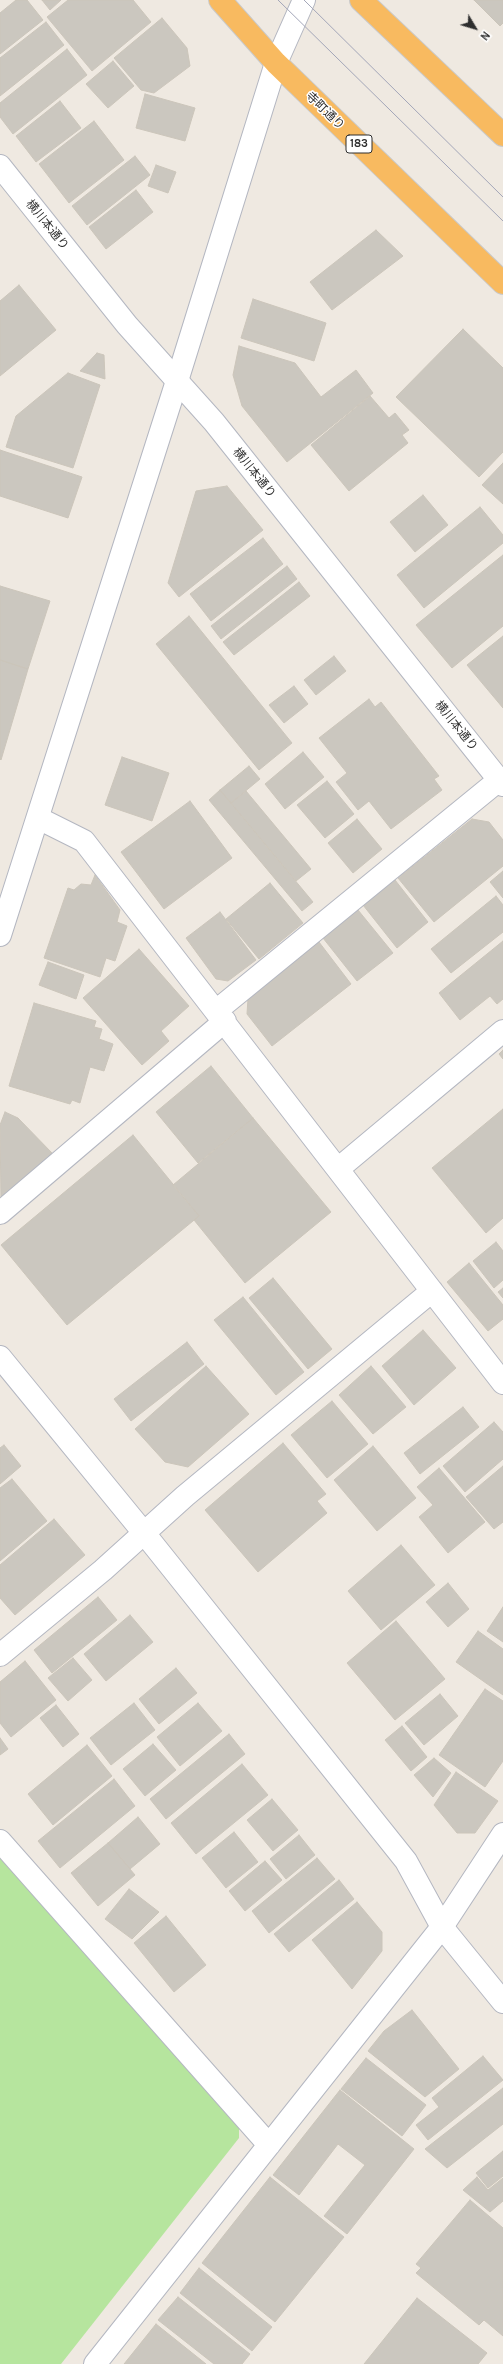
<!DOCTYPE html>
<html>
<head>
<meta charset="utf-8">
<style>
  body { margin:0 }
  #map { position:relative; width:503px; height:2364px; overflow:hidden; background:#efe9e1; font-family:Karla,sans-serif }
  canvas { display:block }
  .north { position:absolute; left:455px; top:8px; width:40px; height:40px; -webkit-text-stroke:3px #fff; paint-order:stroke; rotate:128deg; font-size:11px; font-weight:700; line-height:16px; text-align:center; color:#2e2e2e }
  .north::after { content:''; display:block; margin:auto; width:14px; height:18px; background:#2e2e2e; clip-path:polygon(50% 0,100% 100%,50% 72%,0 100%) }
</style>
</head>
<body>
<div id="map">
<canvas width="503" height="2364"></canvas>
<div class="north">N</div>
</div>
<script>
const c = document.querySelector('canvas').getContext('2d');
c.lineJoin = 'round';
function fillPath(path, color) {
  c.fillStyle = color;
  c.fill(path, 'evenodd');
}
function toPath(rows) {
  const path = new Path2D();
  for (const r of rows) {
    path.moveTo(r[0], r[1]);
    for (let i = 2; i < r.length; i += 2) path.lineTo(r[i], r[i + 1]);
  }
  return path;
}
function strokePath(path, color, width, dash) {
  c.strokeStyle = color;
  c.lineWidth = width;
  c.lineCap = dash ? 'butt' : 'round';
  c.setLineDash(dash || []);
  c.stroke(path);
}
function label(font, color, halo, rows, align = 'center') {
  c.font = font + ' Karla,"Noto Sans JP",sans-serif';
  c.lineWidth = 3;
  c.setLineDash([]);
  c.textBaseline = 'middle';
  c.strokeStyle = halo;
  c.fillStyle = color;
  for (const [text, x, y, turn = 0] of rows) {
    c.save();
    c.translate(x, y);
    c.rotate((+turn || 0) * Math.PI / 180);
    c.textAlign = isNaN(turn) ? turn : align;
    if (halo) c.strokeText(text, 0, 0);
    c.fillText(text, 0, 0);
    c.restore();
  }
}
const green = toPath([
  [0,1856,239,2114,239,2138,61,2364,0,2364]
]);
const building = toPath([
  [16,0,27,0,43,20,0,54,0,13,16,0],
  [42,0,61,0,50,10,42,0],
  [68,0,133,0,151,22,92,71,47,17,68,0],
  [474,0,503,0,503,23,500,26,474,0],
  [162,18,187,48,190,66,154,93,141,90,114,58,162,18],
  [46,22,64,45,0,96,0,58,46,22],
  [67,49,87,75,13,134,0,117,0,103,67,49],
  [113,61,134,86,108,108,86,84,113,61],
  [145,94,195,108,185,141,136,128,145,94],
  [60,101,81,128,36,162,16,136,60,101],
  [94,121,124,160,69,203,39,164,94,121],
  [135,156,150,175,87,225,72,206,135,156],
  [156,165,176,172,168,193,148,186,156,165],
  [136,190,153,212,106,249,89,227,136,190],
  [376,230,403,256,332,310,310,282,376,230],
  [19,285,56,330,0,376,0,301,19,285],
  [253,299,326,323,314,361,241,338,253,299],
  [463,329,503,368,503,452,479,477,396,397,463,329],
  [239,346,295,363,321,397,356,370,373,393,287,462,242,406,233,375,239,346],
  [97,353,104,355,105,379,80,371,97,353],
  [68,373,100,385,73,468,6,447,16,416,68,373],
  [370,396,389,418,395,413,409,430,402,435,408,443,349,491,311,445,370,396],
  [0,450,82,477,68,518,0,496,0,450],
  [503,463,503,504,482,485,503,463],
  [227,486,263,530,179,597,168,583,196,491,227,486],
  [423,495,448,525,415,552,390,522,423,495],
  [480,507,503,535,503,543,424,608,397,575,480,507],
  [263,538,283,564,211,621,190,594,263,538],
  [503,555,503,626,452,668,416,625,503,555],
  [287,566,297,579,221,639,211,626,287,566],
  [299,582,310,596,234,655,223,642,299,582],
  [0,586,50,601,28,669,0,660,0,586],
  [189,616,292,743,259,770,156,644,189,616],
  [503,636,503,708,467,665,503,636],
  [334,656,346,671,316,695,304,680,334,656],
  [0,660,28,669,1,760,0,759,0,660],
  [294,686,308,704,284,723,269,705,294,686],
  [369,699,375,707,381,702,439,776,434,779,442,790,391,829,369,801,358,810,336,782,347,773,319,738,369,699],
  [303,752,324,777,285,809,265,784,303,752],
  [122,757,169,773,152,821,105,805,122,757],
  [249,766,260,779,231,803,220,790,249,766],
  [327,781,354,814,325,838,297,805,327,781],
  [220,790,313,902,302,911,209,800,220,790],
  [246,791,311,869,296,881,231,803,246,791],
  [190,801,232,858,164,909,121,852,190,801],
  [357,819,382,849,353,873,328,843,357,819],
  [472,819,489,822,503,840,503,866,434,922,398,878,472,819],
  [503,871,503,898,490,882,503,871],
  [95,875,120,910,117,922,127,926,115,961,106,958,100,977,44,958,68,888,74,890,81,884,91,885,95,875],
  [395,880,428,922,397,948,363,905,395,880],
  [270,883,303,923,259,959,226,919,270,883],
  [496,896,503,905,503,932,451,973,431,949,496,896],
  [358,910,393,953,357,981,323,938,358,910],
  [220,912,256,960,228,981,216,979,186,938,220,912],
  [503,941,503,999,497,1004,490,996,460,1020,439,993,503,941],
  [319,942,351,984,272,1046,247,1014,248,998,319,942],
  [139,949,189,1006,161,1031,169,1041,142,1065,83,998,139,949],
  [48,962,84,975,76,999,39,985,48,962],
  [34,1003,96,1021,94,1027,102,1029,99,1039,113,1044,104,1071,90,1067,80,1103,72,1100,70,1104,9,1086,34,1003],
  [503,1050,503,1059,499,1054,503,1050],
  [211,1066,253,1118,198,1163,156,1112,211,1066],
  [503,1109,503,1218,486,1233,432,1168,503,1109],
  [5,1112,18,1118,52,1153,1,1202,0,1125,5,1112],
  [253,1118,331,1212,245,1283,194,1220,199,1216,173,1185,253,1118],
  [133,1135,199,1216,67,1325,1,1245,133,1135],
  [496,1242,503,1251,503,1280,494,1288,473,1261,496,1242],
  [469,1263,503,1305,503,1319,488,1331,447,1282,469,1263],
  [273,1278,332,1349,308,1369,249,1298,273,1278],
  [503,1288,503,1298,498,1292,503,1288],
  [243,1297,304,1372,276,1395,214,1320,243,1297],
  [423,1330,456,1368,414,1405,382,1366,423,1330],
  [187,1342,204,1364,131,1421,114,1399,187,1342],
  [206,1366,249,1414,188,1467,165,1462,135,1429,206,1366],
  [371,1366,406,1407,373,1434,339,1395,371,1366],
  [332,1401,368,1444,327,1478,291,1435,332,1401],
  [463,1407,479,1427,420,1474,404,1453,463,1407],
  [494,1422,503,1432,503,1459,465,1492,443,1466,494,1422],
  [283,1443,326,1494,317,1501,327,1513,258,1572,205,1510,283,1443],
  [4,1445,21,1466,0,1484,0,1448,4,1445],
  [373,1446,416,1498,377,1531,334,1480,373,1446],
  [503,1466,503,1522,494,1529,466,1497,503,1466],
  [439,1468,485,1522,448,1553,419,1517,433,1505,417,1487,439,1468],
  [12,1479,47,1521,0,1561,0,1488,12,1479],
  [54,1519,85,1555,15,1615,0,1598,0,1565,54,1519],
  [401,1545,435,1585,381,1630,348,1591,401,1545],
  [448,1583,469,1609,448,1627,426,1602,448,1583],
  [98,1597,117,1620,52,1673,34,1650,98,1597],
  [503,1607,503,1642,487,1631,503,1607],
  [130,1615,153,1642,106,1681,84,1654,130,1615],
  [396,1621,445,1679,395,1720,347,1663,396,1621],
  [478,1631,503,1649,503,1695,456,1662,478,1631],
  [73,1658,92,1680,68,1701,48,1678,73,1658],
  [25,1661,56,1700,11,1737,0,1723,0,1682,25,1661],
  [176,1668,197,1693,159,1724,139,1699,176,1668],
  [485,1689,503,1701,503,1761,485,1787,439,1755,485,1689],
  [440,1694,458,1716,424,1745,405,1723,440,1694],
  [134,1703,155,1730,111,1765,90,1738,134,1703],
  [198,1703,222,1731,180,1766,157,1737,198,1703],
  [56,1705,79,1734,63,1747,40,1718,56,1705],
  [402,1726,427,1757,411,1771,385,1740,402,1726],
  [229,1734,245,1754,166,1819,150,1799,229,1734],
  [0,1738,8,1749,0,1755,0,1738],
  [153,1744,176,1770,145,1796,123,1769,153,1744],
  [87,1745,112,1776,53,1825,28,1794,87,1745],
  [434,1758,451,1773,433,1797,414,1775,434,1758],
  [242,1764,268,1795,196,1854,171,1823,242,1764],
  [456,1772,498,1801,475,1833,457,1833,434,1805,456,1772],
  [114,1779,135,1806,60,1868,38,1841,114,1779],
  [272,1799,298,1830,273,1851,247,1820,272,1799],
  [138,1817,160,1844,130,1869,108,1843,138,1817],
  [234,1832,258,1862,226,1888,202,1858,234,1832],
  [299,1835,315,1855,286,1879,270,1859,299,1835],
  [108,1843,135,1875,98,1906,71,1873,108,1843],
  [317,1858,335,1879,269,1933,252,1911,317,1858],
  [265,1861,282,1880,245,1911,229,1891,265,1861],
  [339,1880,354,1899,289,1952,274,1934,339,1880],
  [129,1889,159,1912,132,1939,105,1919,129,1889],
  [357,1902,382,1932,382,1951,352,1989,312,1940,357,1902],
  [166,1916,206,1965,174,1992,134,1943,166,1916],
  [412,2010,459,2069,425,2097,368,2051,384,2031,412,2010],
  [483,2056,503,2080,428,2140,416,2125,439,2107,432,2098,483,2056],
  [366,2058,426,2105,402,2136,341,2089,366,2058],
  [503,2088,503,2124,447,2168,425,2149,503,2088],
  [340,2090,414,2149,347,2234,324,2216,365,2165,338,2144,299,2195,273,2175,340,2090],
  [503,2151,503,2176,488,2188,476,2173,503,2151],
  [270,2177,344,2237,275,2322,202,2263,270,2177],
  [477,2177,488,2190,503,2178,503,2201,490,2212,463,2190,477,2177],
  [470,2200,503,2228,503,2336,484,2320,479,2325,416,2273,421,2268,416,2264,470,2200],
  [199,2268,272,2327,252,2351,180,2293,199,2268],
  [178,2297,250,2354,242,2364,214,2364,158,2320,178,2297],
  [417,2298,487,2353,478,2364,364,2364,417,2298],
  [156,2324,206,2364,124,2364,156,2324]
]);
const minor = toPath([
  [0,166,127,325,214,422,503,785],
  [38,818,84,841,503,1383],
  [216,1011,499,780],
  [338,1169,503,1031],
  [0,1213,225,1021],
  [0,1655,103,1570,185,1496,432,1291],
  [0,1841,269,2145],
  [95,2364,442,1927,503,1834]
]);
const tertiary = toPath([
  [0,935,177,381,276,63,304,0],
  [0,1357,144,1533,406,1861,442,1927,503,2002]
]);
const trunk = toPath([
  [220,0,276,63,503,283],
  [361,0,503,135]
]);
const tram = toPath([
  [278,0,503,221],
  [304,0,503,197]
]);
const shields = [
  [359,144,26]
];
const shieldNames = [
  ["183",359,144]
];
const streetNames = [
  ["寺町通り",325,111,44],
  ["横川本通り",47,225,51],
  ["横川本通り",254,473,51],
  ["横川本通り",456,726,51]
];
fillPath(green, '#b6e59e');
fillPath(building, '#cbc7bf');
strokePath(building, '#cbc5ba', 1);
strokePath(minor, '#b4b7c1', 24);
strokePath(tertiary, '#b4b7c1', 24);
strokePath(trunk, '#c9c9c9', 24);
strokePath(minor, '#fff', 22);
strokePath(tertiary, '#fff', 22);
strokePath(trunk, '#f8ba60', 22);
strokePath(tram, '#a3a6b8', 1);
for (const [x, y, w] of shields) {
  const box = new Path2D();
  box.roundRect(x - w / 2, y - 9, w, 18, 3);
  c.fillStyle = '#fff';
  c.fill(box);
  strokePath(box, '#2e2e2e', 1);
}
label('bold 11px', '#2e2e2e', null, shieldNames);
label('12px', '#2e2e2e', '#fff', streetNames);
</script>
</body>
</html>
